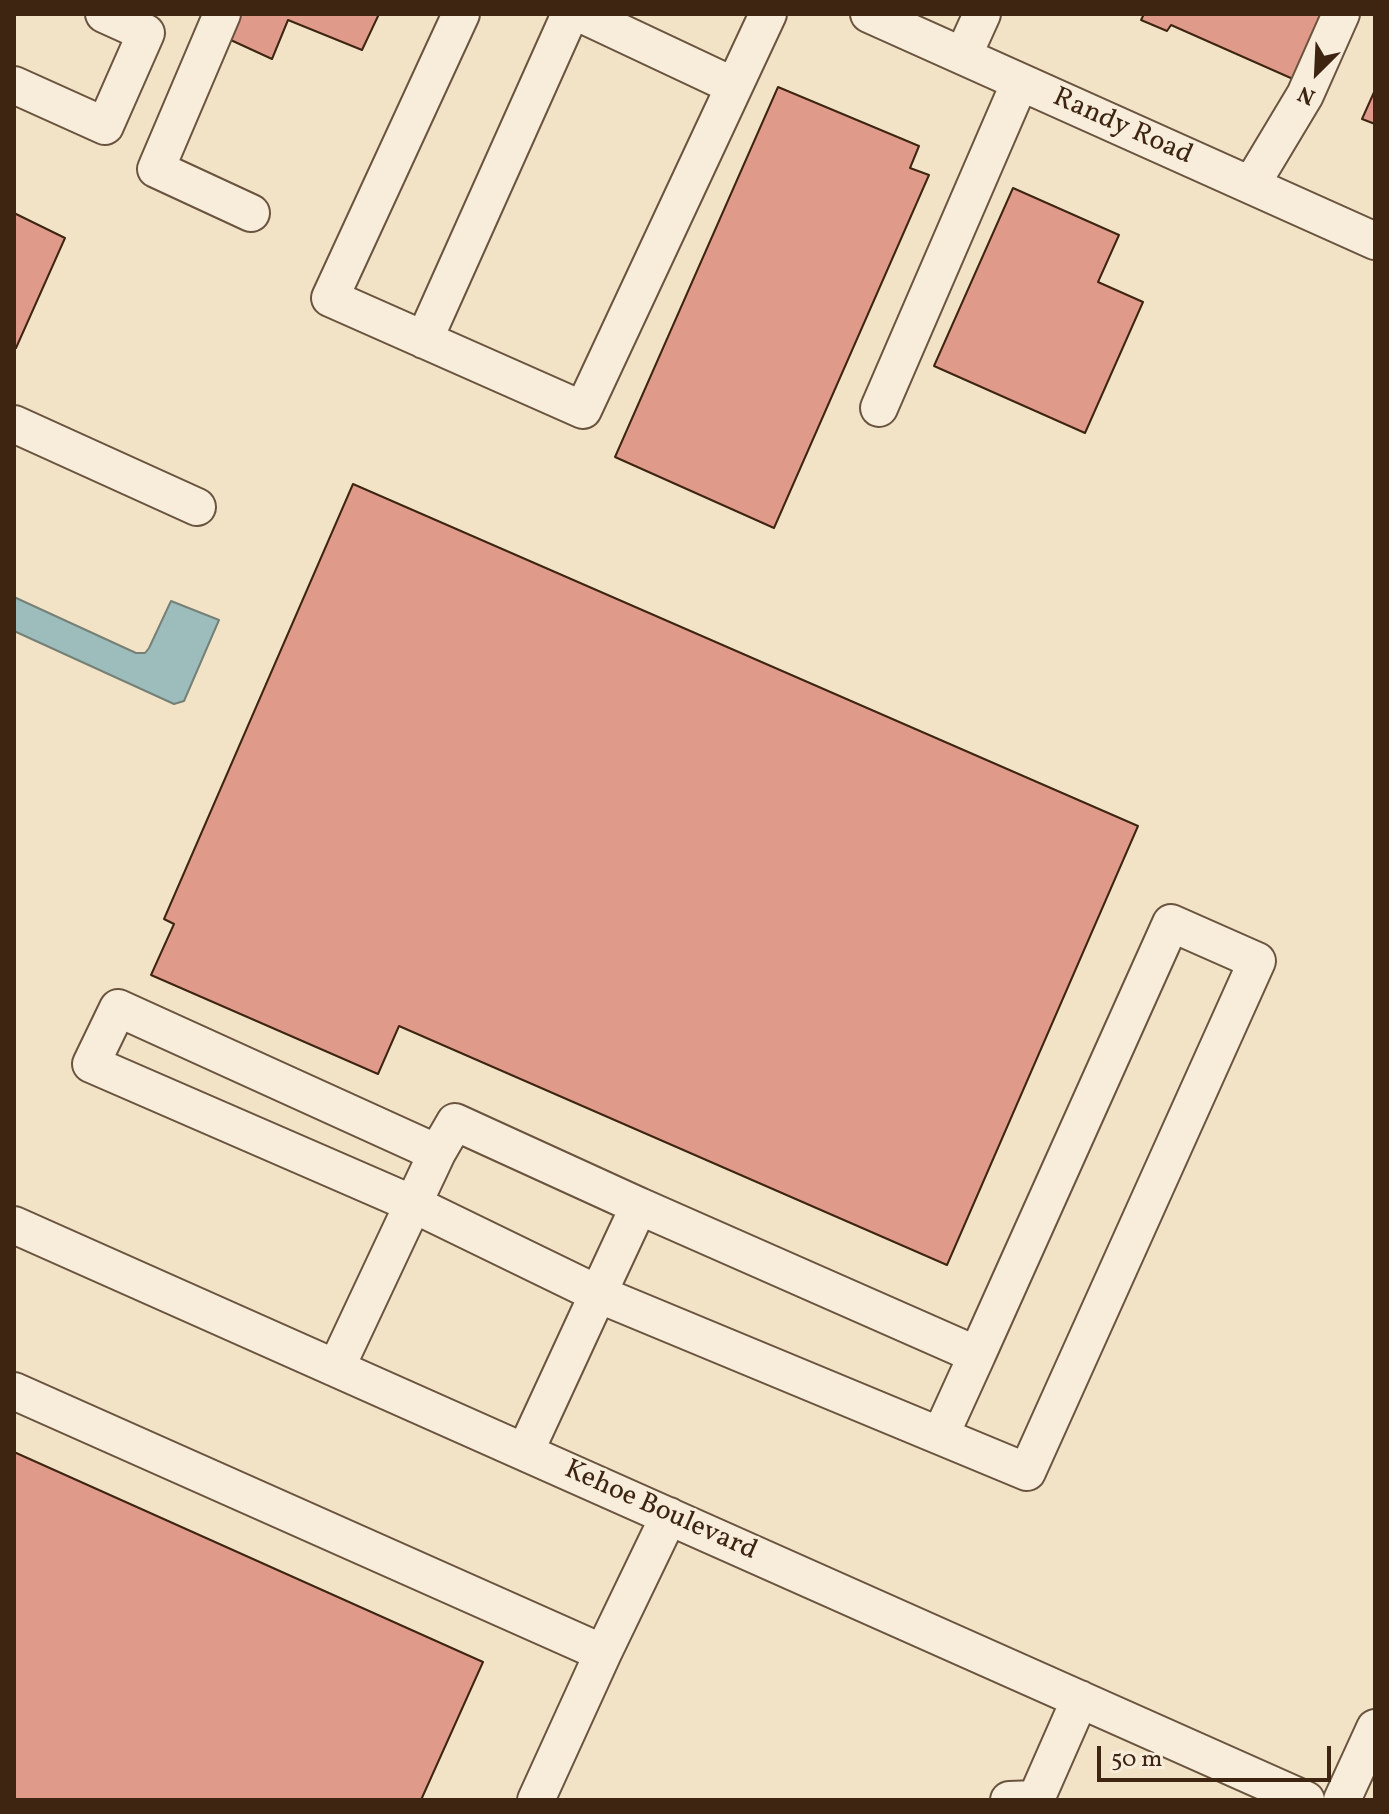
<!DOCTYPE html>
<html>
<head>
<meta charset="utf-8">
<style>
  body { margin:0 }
  #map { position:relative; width:1389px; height:1814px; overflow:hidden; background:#f2e3c6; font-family:Vollkorn,serif }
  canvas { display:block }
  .frame { position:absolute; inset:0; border:16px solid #3d2512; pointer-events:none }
  .north { position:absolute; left:1277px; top:32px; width:80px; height:80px; -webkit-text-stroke:6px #f7edda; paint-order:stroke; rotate:204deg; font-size:22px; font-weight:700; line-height:32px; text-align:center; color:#3d2512 }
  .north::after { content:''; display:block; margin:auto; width:28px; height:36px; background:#3d2512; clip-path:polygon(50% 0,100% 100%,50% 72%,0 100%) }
  .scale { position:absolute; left:1097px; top:1746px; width:234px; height:36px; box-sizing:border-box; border:4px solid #3d2512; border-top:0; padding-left:10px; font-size:24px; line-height:28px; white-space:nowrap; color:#3d2512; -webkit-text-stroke:6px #f7edda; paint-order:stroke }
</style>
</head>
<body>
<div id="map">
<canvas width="1389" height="1814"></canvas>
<div class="frame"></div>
<div class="north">N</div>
<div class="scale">50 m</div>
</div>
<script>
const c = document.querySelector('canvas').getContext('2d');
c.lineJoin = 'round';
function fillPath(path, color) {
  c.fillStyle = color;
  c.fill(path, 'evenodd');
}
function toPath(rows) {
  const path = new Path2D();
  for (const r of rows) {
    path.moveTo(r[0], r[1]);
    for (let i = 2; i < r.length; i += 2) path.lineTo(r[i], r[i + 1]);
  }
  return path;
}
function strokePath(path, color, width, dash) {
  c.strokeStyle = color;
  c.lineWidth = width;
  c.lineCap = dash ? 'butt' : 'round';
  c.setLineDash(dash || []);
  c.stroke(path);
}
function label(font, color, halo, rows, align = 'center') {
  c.font = font + ' Vollkorn,serif';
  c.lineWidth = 6;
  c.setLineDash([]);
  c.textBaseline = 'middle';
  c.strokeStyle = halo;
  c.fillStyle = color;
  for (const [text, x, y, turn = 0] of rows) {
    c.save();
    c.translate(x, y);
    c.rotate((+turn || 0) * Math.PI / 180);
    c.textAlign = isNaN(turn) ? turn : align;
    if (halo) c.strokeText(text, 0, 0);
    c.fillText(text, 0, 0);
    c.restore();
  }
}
const water = toPath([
  [14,597,136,653,145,653,149,648,171,601,219,620,184,701,174,704,14,631,14,597]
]);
const building = toPath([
  [232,14,379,14,362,50,288,20,272,59,222,36,232,14],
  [1144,14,1323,14,1293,79,1171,25,1167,31,1141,20,1144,14],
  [778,87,919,146,910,168,929,175,774,528,615,457,778,87],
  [1375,90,1375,124,1362,119,1375,90],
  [1013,188,1119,235,1098,282,1143,302,1085,433,934,366,1013,188],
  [14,213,65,238,16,348,14,347,14,213],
  [353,484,1138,826,947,1265,399,1026,378,1074,151,975,174,924,164,919,353,484],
  [14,1452,483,1662,421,1800,14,1800,14,1452]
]);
const minor = toPath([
  [222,14,156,169,251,213],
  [461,14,330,298,583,410,768,14],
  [581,14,734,86],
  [869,14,1375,241],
  [963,56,982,14],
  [14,85,105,126,146,33,104,14],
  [1251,185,1305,95,1341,14],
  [424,340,570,14],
  [879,408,1020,82],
  [14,424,197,507],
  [437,1153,118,1008,91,1064,413,1204,598,1294,1027,1472,1257,961,1171,923,977,1355,639,1206,598,1294,525,1452],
  [14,1225,1306,1800],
  [336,1368,437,1153,455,1122,639,1206],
  [14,1391,603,1653],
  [941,1434,977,1355],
  [536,1800,603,1653,669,1516],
  [1009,1800,1036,1799,1080,1699],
  [1342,1800,1375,1728]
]);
const streetNames = [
  ["Randy Road",1122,128,24],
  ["Kehoe Boulevard",660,1512,24]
];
fillPath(water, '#9cbdbb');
strokePath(water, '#768077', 2);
fillPath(building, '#e09a8a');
strokePath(building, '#3d2512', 2);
strokePath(minor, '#6a543f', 40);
strokePath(minor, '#f7edda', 36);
label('28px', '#3d2512', '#f7edda', streetNames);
</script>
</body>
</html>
